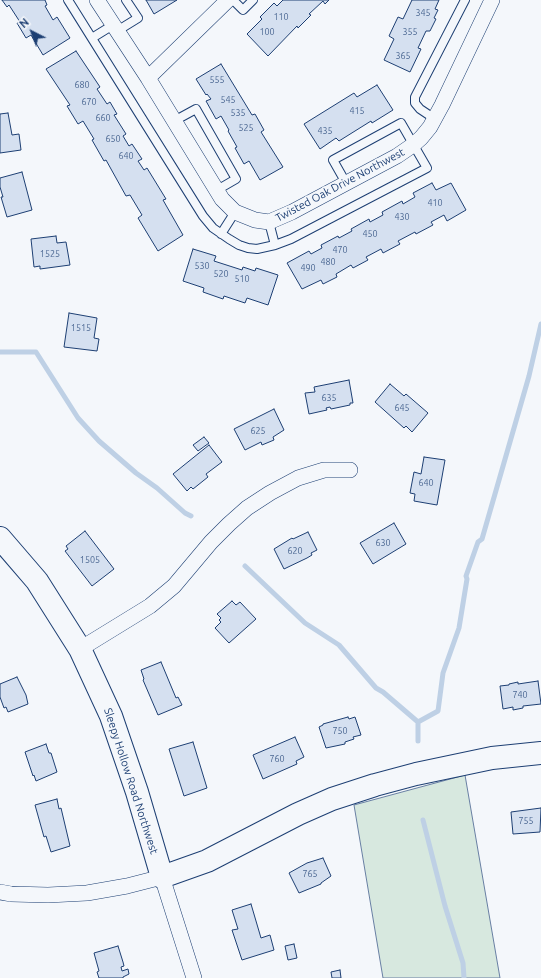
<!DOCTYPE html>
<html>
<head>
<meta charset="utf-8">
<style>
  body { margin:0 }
  #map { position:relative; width:541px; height:978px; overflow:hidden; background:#f4f7fb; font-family:Ubuntu,sans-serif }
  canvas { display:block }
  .north { position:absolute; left:12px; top:12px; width:40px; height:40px; -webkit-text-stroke:3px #f4f7fb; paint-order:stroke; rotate:318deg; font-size:11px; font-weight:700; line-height:16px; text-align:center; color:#1d3f73 }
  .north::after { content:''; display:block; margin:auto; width:14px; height:18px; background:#1d3f73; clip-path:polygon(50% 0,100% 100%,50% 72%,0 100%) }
</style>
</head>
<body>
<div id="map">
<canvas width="541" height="978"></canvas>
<div class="north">N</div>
</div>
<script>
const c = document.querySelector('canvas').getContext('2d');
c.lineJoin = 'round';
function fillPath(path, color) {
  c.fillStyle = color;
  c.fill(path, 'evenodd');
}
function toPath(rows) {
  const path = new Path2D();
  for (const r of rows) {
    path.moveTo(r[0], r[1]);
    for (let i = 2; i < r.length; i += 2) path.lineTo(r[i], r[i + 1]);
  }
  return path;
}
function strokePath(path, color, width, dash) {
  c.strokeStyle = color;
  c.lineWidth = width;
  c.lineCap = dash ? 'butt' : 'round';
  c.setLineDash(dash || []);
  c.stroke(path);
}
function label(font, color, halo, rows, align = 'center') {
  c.font = font + ' Ubuntu,sans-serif';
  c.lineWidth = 3;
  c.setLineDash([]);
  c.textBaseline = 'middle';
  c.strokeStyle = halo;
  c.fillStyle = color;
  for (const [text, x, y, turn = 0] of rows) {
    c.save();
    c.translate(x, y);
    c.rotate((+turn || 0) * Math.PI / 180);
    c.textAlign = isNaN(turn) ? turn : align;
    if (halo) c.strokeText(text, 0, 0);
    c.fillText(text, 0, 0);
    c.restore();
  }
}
const green = toPath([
  [465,775,500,978,383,978,354,805,465,775]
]);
const stream = toPath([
  [0,352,36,352,78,418,99,441,136,473,157,488,185,513,191,516],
  [245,566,305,623,339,645,376,688,383,692,418,722],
  [418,722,438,711,443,673,459,628,467,579,466,576,478,542,482,539,529,376,541,324],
  [418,741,418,722],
  [423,820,445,906,463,963,464,978]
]);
const building = toPath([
  [2,0,45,0,47,5,45,6,53,20,57,17,70,38,43,55,31,35,26,38,17,23,20,22,9,5,7,7,2,0],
  [146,0,177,0,154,14,146,0],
  [283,0,329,0,325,4,323,1,309,14,311,15,298,28,297,26,268,56,247,34,262,19,260,17,274,3,277,6,283,0],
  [412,0,439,0,435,9,438,10,434,18,436,19,430,31,426,31,418,48,421,49,410,72,384,60,394,39,389,36,398,17,403,19,412,0],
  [76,51,100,87,97,89,107,104,110,102,117,114,114,115,126,134,123,136,129,146,132,144,142,159,138,161,144,170,147,168,166,199,163,200,183,235,158,251,138,218,142,215,130,195,126,196,106,160,104,161,92,140,94,139,83,121,78,124,67,106,70,105,46,69,76,51],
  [221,64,252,115,255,114,264,130,261,132,283,167,260,180,249,161,244,164,235,148,237,147,228,131,229,130,221,116,216,119,206,101,211,99,207,94,206,95,196,79,221,64],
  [377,85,393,110,372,123,371,121,339,141,336,138,320,149,304,124,354,93,357,97,377,85],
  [8,113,12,135,19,134,21,150,0,153,0,114,8,113],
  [22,172,32,210,7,217,1,197,3,197,0,187,0,178,22,172],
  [432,183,436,190,451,183,466,210,447,221,444,215,431,222,433,225,416,234,415,232,398,241,400,244,383,253,381,249,366,257,368,260,353,268,351,265,336,274,337,277,323,284,321,280,302,289,287,263,309,251,311,254,322,248,321,245,338,236,339,238,352,231,351,229,369,219,370,222,383,215,382,212,402,201,403,204,415,197,413,193,432,183],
  [56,236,57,243,66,242,70,265,40,269,40,266,34,267,31,239,56,236],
  [193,249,216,256,214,261,242,270,243,267,255,271,256,268,278,275,268,305,247,298,245,303,224,296,223,299,203,292,204,288,183,281,193,249],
  [69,313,97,318,94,338,99,339,97,351,64,347,69,313],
  [349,380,353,403,350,403,350,405,331,409,330,407,326,408,327,410,309,414,305,393,315,392,314,387,349,380],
  [390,384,404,396,406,394,428,413,412,432,406,426,404,428,375,402,390,384],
  [274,409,284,430,273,437,274,440,262,445,261,442,245,450,234,429,274,409],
  [204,437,209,443,198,451,193,445,204,437],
  [209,445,222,462,206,474,208,477,193,489,191,487,187,491,173,474,209,445],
  [424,457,445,460,437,505,414,501,415,494,410,493,414,472,421,474,424,457],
  [394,523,406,544,373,564,360,543,394,523],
  [85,531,114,569,92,586,65,551,68,549,66,546,85,531],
  [308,532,317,550,311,553,312,555,307,558,284,569,274,549,292,538,293,539,308,532],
  [232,601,236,605,240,602,256,619,229,643,215,628,221,622,219,620,221,618,217,614,232,601],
  [161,662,176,698,178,697,182,705,158,715,143,680,144,679,141,670,161,662],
  [17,677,26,695,28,704,8,712,6,707,4,708,0,697,0,684,17,677],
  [538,681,541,704,523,706,523,708,513,710,513,707,503,709,500,686,509,685,509,684,518,682,518,684,538,681],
  [348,717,349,719,355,717,361,735,353,737,354,739,345,742,345,744,326,748,319,727,323,725,323,724,348,717],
  [295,737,304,757,296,761,297,764,263,779,253,755,295,737],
  [193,742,207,788,184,796,169,749,193,742],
  [46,744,49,753,51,753,57,772,36,781,34,775,33,776,25,752,46,744],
  [57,799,59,809,61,808,70,846,51,852,46,836,44,837,35,805,57,799],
  [541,808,540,832,513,834,511,812,541,808],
  [323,858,331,876,321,883,321,884,299,893,289,873,307,863,323,858],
  [251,904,261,938,270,935,274,950,242,960,232,930,238,929,232,910,251,904],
  [294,944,297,958,288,960,285,946,294,944],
  [118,946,123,962,124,966,121,967,122,971,128,969,129,974,123,977,123,978,99,978,97,972,99,971,94,953,118,946],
  [340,970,341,978,332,978,331,972,340,970]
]);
const lane = toPath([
  [68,0,203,216,213,228,229,239,239,245,248,248,257,249,275,245,291,239,427,168,401,123,333,160,346,183],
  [233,0,243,10,253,0],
  [117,31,138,18,126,0],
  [92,38,113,25],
  [435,119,420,109,415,103,415,97,465,0],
  [174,121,196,109,236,179,217,190],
  [269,222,275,245],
  [221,234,235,212]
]);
const street = toPath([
  [97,0,148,78,222,199,235,212,255,220,269,222,292,212,397,156,413,145,421,138,430,127,442,105,492,0],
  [148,78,228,0],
  [80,649,150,606,174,586,211,542,229,524,247,508,270,493,298,478,324,470,350,470],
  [0,892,11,894,48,895,87,893,127,886,162,877,194,978]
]);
const secondary = toPath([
  [0,538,37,581,80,649,111,716,137,792,162,877,207,861,298,814,332,799,375,785,416,774,492,758,541,753]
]);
const numberNames = [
  ["345",423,13],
  ["110",281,17],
  ["100",267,32],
  ["355",410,32],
  ["365",403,56],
  ["555",217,80],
  ["680",82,85],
  ["545",228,100],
  ["670",89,102],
  ["415",357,111],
  ["535",238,113],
  ["660",103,118],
  ["525",246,128],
  ["435",325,131],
  ["650",113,139],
  ["640",126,156],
  ["410",435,203],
  ["430",402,217],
  ["450",370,234],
  ["470",340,250],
  ["1525",50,254],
  ["480",328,262],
  ["530",202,266],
  ["490",308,268],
  ["520",221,274],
  ["510",242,279],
  ["1515",81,328],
  ["635",329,398],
  ["645",402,408],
  ["625",258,431],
  ["640",426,483],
  ["630",383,543],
  ["620",295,551],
  ["1505",90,560],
  ["740",520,695],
  ["750",340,731],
  ["760",277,759],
  ["755",526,821],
  ["765",310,874]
];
const streetNames = [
  ["Twisted Oak Drive Northwest",340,185,-28],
  ["Sleepy Hollow Road Northwest",131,781,72]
];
fillPath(green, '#d7e8df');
strokePath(green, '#687fa3', 1);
strokePath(stream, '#bed0e5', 5);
fillPath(building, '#d5e0f0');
strokePath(building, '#1d3f73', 1);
strokePath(lane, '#1d3f73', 10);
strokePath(street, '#1d3f73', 16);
strokePath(secondary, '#1d3f73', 24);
strokePath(lane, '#f4f7fb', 8);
strokePath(street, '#f4f7fb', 15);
strokePath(secondary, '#f4f7fb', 22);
label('9px', '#4b6792', null, numberNames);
label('11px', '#1d3f73', '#f4f7fb', streetNames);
</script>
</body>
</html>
